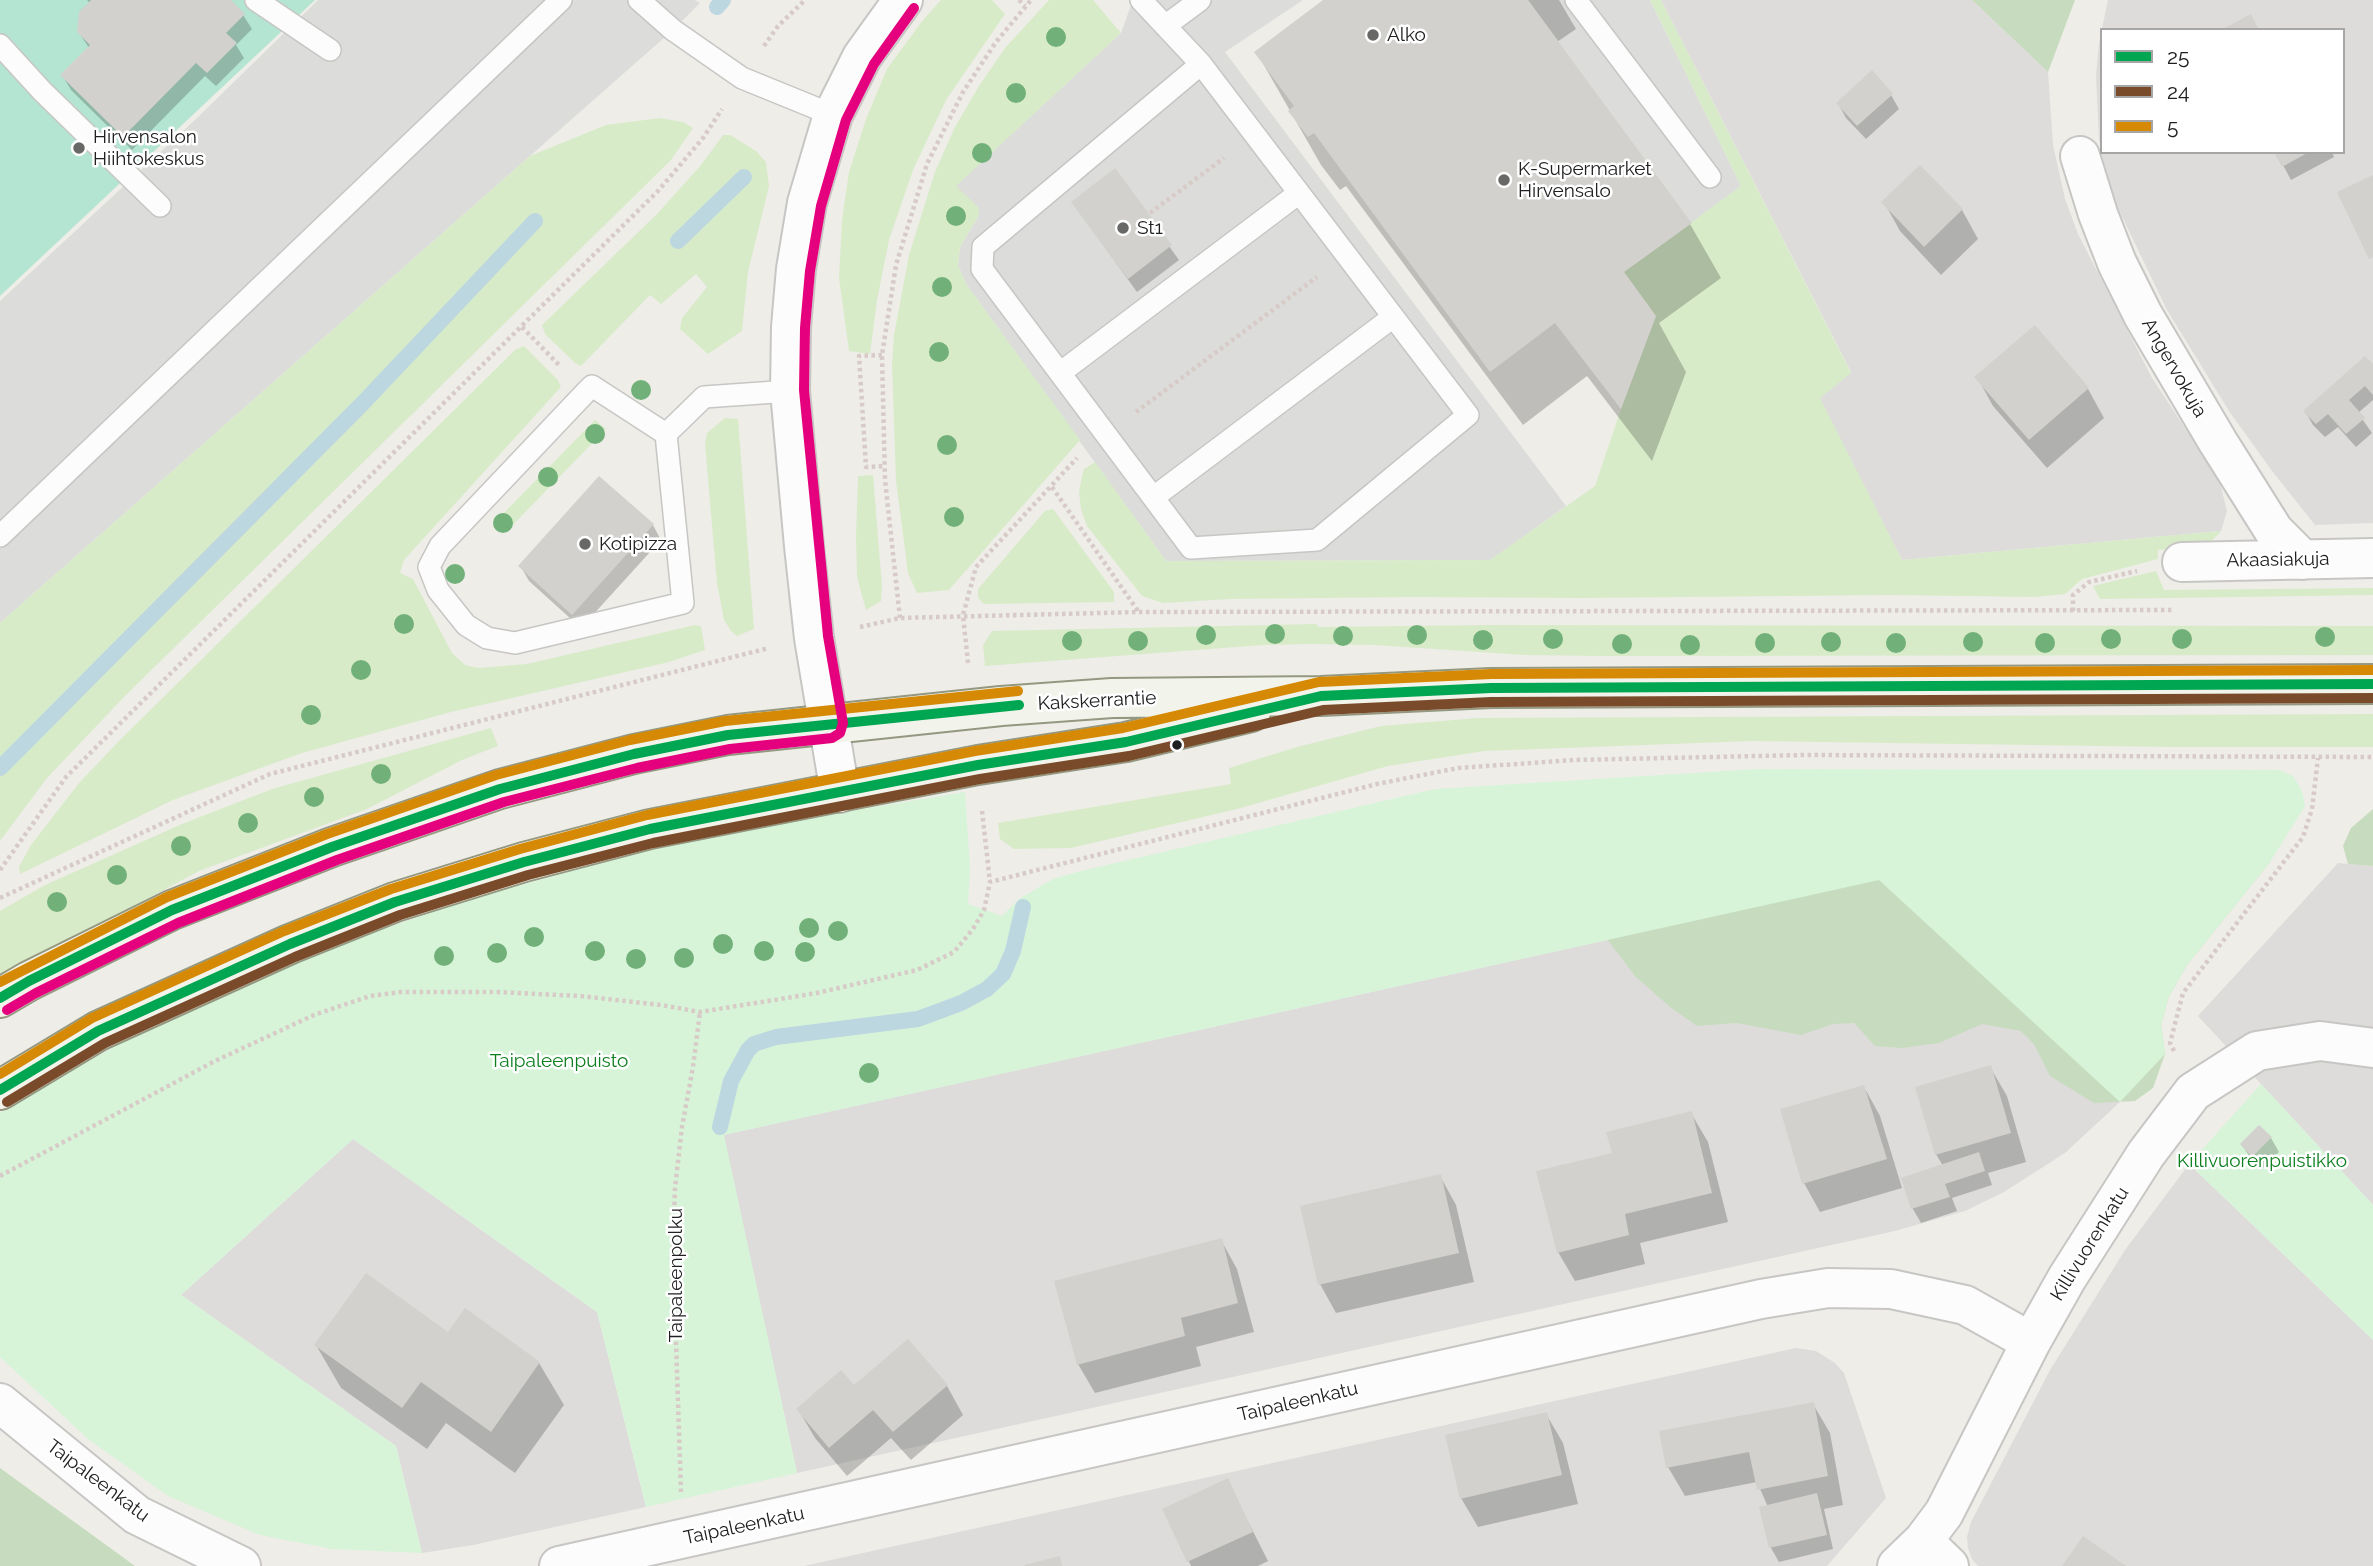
<!DOCTYPE html>
<html>
<head>
<meta charset="utf-8">
<style>
  body { margin:0 }
  #map { position:relative; width:2373px; height:1566px; overflow:hidden; background:#eeede8; font-family:Raleway,sans-serif }
  canvas { display:block }
  .legend { position:absolute; left:2100px; top:28px; width:245px; height:126px; box-sizing:border-box; background:#fff; border:2px solid #a6a6a6; margin:0; padding:9px 12px; list-style:none; font-size:21px; color:#202020 }
  .legend li { display:flex; align-items:center; gap:14px; height:35px }
  .legend b { width:35px; border:2px solid #a6a6a6 }
</style>
</head>
<body>
<div id="map">
<canvas width="2373" height="1566"></canvas>
<ul class="legend">
<li><b style="height:9px;background:#00a651"></b>25</li>
<li><b style="height:9px;background:#7a4b2a"></b>24</li>
<li><b style="height:9px;background:#d58905"></b>5</li>
</ul>
</div>
<script>
const c = document.querySelector('canvas').getContext('2d');
c.lineJoin = 'round';
function fillPath(path, color) {
  c.fillStyle = color;
  c.fill(path, 'evenodd');
}
function toPath(rows) {
  const path = new Path2D();
  for (const r of rows) {
    path.moveTo(r[0], r[1]);
    for (let i = 2; i < r.length; i += 2) path.lineTo(r[i], r[i + 1]);
  }
  return path;
}
function strokePath(path, color, width, dash) {
  c.strokeStyle = color;
  c.lineWidth = width;
  c.lineCap = dash ? 'butt' : 'round';
  c.setLineDash(dash || []);
  c.stroke(path);
}
function label(font, color, halo, rows, align = 'center') {
  c.font = font + ' Raleway,sans-serif';
  c.lineWidth = 5;
  c.setLineDash([]);
  c.textBaseline = 'middle';
  c.strokeStyle = halo;
  c.fillStyle = color;
  for (const [text, x, y, turn = 0] of rows) {
    c.save();
    c.translate(x, y);
    c.rotate((+turn || 0) * Math.PI / 180);
    c.textAlign = isNaN(turn) ? turn : align;
    if (halo) c.strokeText(text, 0, 0);
    c.fillText(text, 0, 0);
    c.restore();
  }
}
const residential = toPath([
  [1661,0,1972,0,2048,72,2053,145,2065,199,2078,234,2152,378,2219,479,2227,511,2221,531,1902,560,1819,398,1851,372],
  [2108,0,2373,0,2373,523,2315,525,2272,471,2229,411,2167,310,2116,204,2105,173,2099,139,2096,76,2099,43],
  [2102,30,2343,30,2343,152,2102,152],
  [2338,863,2373,866,2373,1205,2198,1016],
  [1879,880,2120,1102,2065,1153,2004,1192,1965,1211,1895,1231,797,1473,723,1135],
  [353,1139,597,1312,646,1507,473,1545,422,1553,396,1446,181,1295],
  [2189,1164,2373,1340,2373,1566,1978,1566,1972,1559,1968,1548,1967,1537,1971,1522,2050,1370,2125,1250],
  [1796,1348,1816,1351,1835,1363,1844,1373,1886,1498,1827,1566,804,1566]
]);
const religious = toPath([
  [318,0,695,0,700,3,673,30,0,623,0,301,197,118],
  [1133,0,1303,0,1225,52,1566,506,1491,560,1166,561,966,284,958,265,960,247,979,215,955,186,1121,33],
  [1528,0,1650,0,1741,186,1692,223]
]);
const grass = toPath([
  [941,0,992,0,1005,14,946,100,913,170,889,240,877,300,870,354,849,351,839,278,842,220,849,172,866,119,887,69,923,20],
  [1049,0,1093,0,1121,33,956,186,978,207,979,215,960,247,958,265,966,284,1080,440,949,590,917,593,908,573,896,481,892,364,894,335,909,255,935,172,955,127,979,86,1005,48],
  [1650,0,1661,0,1851,373,1820,398,1902,560,2221,531,2208,545,2158,550,2158,559,2082,579,2065,594,2035,597,1890,595,1583,598,1413,597,1231,599,1163,603,1142,596,1087,526,1081,509,1079,493,1082,476,1084,469,1095,462,1166,561,1490,560,1595,486,1621,409,1656,316,1624,272,1741,186],
  [660,118,683,122,693,128,671,160,124,697,47,778,0,841,0,623,530,156,606,125],
  [723,135,730,135,756,151,766,162,769,186,748,272,742,331,708,354,680,329,682,318,707,287,696,274,661,304,650,295,581,366,575,363,545,334,542,325,657,214,701,165],
  [524,346,558,380,561,387,404,560,400,573,413,579,452,653,465,665,478,668,527,664,695,625,701,626,705,650,669,662,451,712,302,753,173,800,20,874,19,867,31,845,79,783,119,741,515,350],
  [725,418,738,419,754,629,737,636,731,631,724,620,717,583,705,444,707,433],
  [595,420,606,429,506,532,495,522],
  [873,475,882,586,881,601,866,610,857,577,856,536,858,476],
  [1053,509,1114,592,1114,602,984,604,978,598,978,589,1045,511],
  [2156,571,2164,590,2373,588,2373,595,2100,599,2093,586],
  [1316,624,1319,627,1489,625,2373,626,2373,655,1601,656,1524,655,1375,645,1310,644,1263,645,985,666,983,645,992,631],
  [2373,714,2373,747,2169,747,1752,741,1485,751,1388,766,1237,809,1071,848,1014,849,1000,839,998,823,1231,784,1229,768,1297,747,1381,726,1478,718],
  [491,728,498,746,462,760,367,809,199,871,0,978,0,911,45,885,182,824,272,789]
]);
const forest = toPath([
  [1972,0,2075,0,2048,72],
  [2373,809,2373,866,2348,864,2343,846,2351,828],
  [2270,862,2187,965,2169,996,2161,1025,2165,1054,2153,1088,2135,1101,2094,1103,2050,1076,2034,1044,2021,1031,1982,1024,1939,1043,1902,1048,1875,1046,1854,1023,1833,1024,1801,1035,1736,1023,1697,1026,1670,1007,1635,976,1597,926,1237,868],
  [0,1468,135,1566,0,1566]
]);
const park = toPath([
  [1758,769,2279,770,2293,776,2302,791,2305,806,2270,862,2187,965,2169,996,2161,1025,2165,1054,2120,1102,1879,880,724,1135,797,1473,646,1507,597,1312,353,1139,181,1295,396,1446,422,1553,332,1549,260,1535,168,1496,88,1439,0,1357,0,1113,52,1081,147,1029,258,978,369,934,471,899,655,848,748,828,965,792,970,868,968,904,1002,916,1019,899,1053,879,1081,871,1435,789],
  [2261,1084,2373,1205,2373,1340,2189,1164]
]);
const pitch = toPath([
  [0,0,315,0,0,296]
]);
const shadow = toPath([
  [87,0,228,0,243,15,252,29,236,45,244,58,216,86,205,76,132,150,71,90,62,75,89,48,78,31,90,3],
  [1326,0,1559,0,1576,29,1557,42,1690,224,1721,278,1659,323,1686,372,1652,461,1587,376,1523,425,1346,186,1340,190,1321,165,1257,53],
  [1891,95,1899,109,1866,139,1846,118,1838,103],
  [2276,152,2332,152,2334,157,2291,180],
  [1920,167,1962,210,1978,239,1941,275,1900,231,1884,202],
  [1115,171,1179,260,1137,292,1073,203],
  [2034,328,2088,389,2104,418,2047,468,1993,406,1977,377],
  [2373,367,2373,400,2358,413,2372,433,2356,447,2338,427,2325,437,2313,425,2305,411],
  [653,525,661,540,581,628,529,581,521,567],
  [1990,1067,2007,1096,2026,1162,1988,1173,1992,1185,1952,1198,1957,1211,1921,1223,1913,1209,1903,1179,1943,1166,1936,1154],
  [1864,1087,1880,1116,1902,1188,1820,1212,1804,1183],
  [1691,1113,1708,1142,1728,1222,1640,1243,1645,1264,1575,1281,1558,1252,1614,1154],
  [2271,1138,2279,1152,2261,1170,2251,1159,2242,1145],
  [1440,1176,1456,1205,1474,1282,1336,1313,1320,1284],
  [1221,1240,1237,1269,1254,1332,1196,1347,1201,1366,1095,1393,1078,1364],
  [449,1334,539,1363,564,1405,515,1473,446,1423,427,1449,341,1388,316,1345],
  [947,1386,963,1415,911,1460,891,1438,847,1476,815,1438,798,1409,854,1388],
  [1813,1404,1830,1433,1843,1505,1824,1509,1833,1549,1779,1562,1771,1548,1768,1507,1757,1482,1685,1496,1668,1467],
  [1546,1414,1563,1443,1578,1504,1478,1527,1461,1498],
  [1227,1480,1268,1561,1258,1566,1191,1566,1165,1510]
]);
const stream = toPath([
  [717,7,723,0],
  [678,241,744,177],
  [0,768,362,404,535,221],
  [720,1127,731,1081,748,1050,754,1044,776,1037,918,1019,961,1003,987,989,1003,974,1013,951,1023,907]
]);
const building = toPath([
  [91,0,231,0,245,14,226,33,237,43,207,73,196,63,123,137,60,75,90,45,77,32,79,12],
  [1323,0,1528,0,1692,223,1624,272,1656,316,1621,409,1555,323,1490,372,1314,133,1308,137,1288,111,1294,106,1254,52],
  [2251,14,2259,30,2221,30],
  [1872,70,1893,94,1857,126,1836,103],
  [2274,152,2309,152,2282,167],
  [1920,165,1963,209,1924,247,1881,202],
  [1115,168,1172,245,1128,279,1071,202],
  [2373,175,2373,257,2369,259,2337,192],
  [2035,325,2089,388,2029,440,1974,377],
  [2365,356,2373,364,2373,395,2365,386,2349,400,2365,418,2346,434,2328,414,2316,424,2303,411],
  [599,476,654,524,572,615,518,566],
  [1991,1065,2011,1133,1935,1155,1915,1087],
  [1864,1085,1887,1159,1802,1184,1780,1109],
  [1692,1111,1712,1193,1625,1214,1629,1235,1557,1253,1536,1171,1612,1153,1606,1132],
  [2259,1125,2272,1137,2252,1157,2240,1144],
  [1979,1152,1985,1171,1945,1184,1950,1197,1911,1209,1901,1178],
  [1441,1174,1459,1253,1318,1285,1300,1206],
  [1222,1238,1238,1303,1181,1318,1185,1336,1077,1365,1054,1281],
  [366,1273,448,1332,465,1308,540,1362,491,1432,421,1382,402,1408,314,1345],
  [908,1339,948,1385,893,1432,873,1410,829,1448,796,1409,841,1370,854,1385],
  [1814,1402,1828,1476,1757,1490,1749,1452,1666,1468,1659,1431],
  [1547,1412,1562,1475,1460,1499,1445,1435],
  [1228,1478,1253,1532,1187,1562,1162,1509],
  [1817,1493,1827,1535,1769,1548,1759,1507],
  [2083,1536,2126,1566,2062,1566],
  [1060,1556,1062,1566,1025,1566,1024,1565]
]);
const path = toPath([
  [1019,0,1025,6],
  [764,46,778,26,805,0],
  [1150,213,1224,158],
  [522,327,560,366],
  [882,355,859,356,866,467,885,466],
  [1136,412,1317,277],
  [1052,487,1138,611],
  [2073,611,2073,595,2089,582,2137,571],
  [900,618,885,480,882,355,896,265,927,164,963,92,996,42,1031,0],
  [860,627,900,618,1139,612,2173,610],
  [968,663,963,615,976,567,1077,458],
  [982,811,990,882],
  [0,870,66,777,658,191,703,138,722,109],
  [0,898,270,774,769,648],
  [2174,1051,2170,1043,2183,993,2303,837,2312,809,2318,758],
  [0,1176,215,1061,314,1015,370,996,401,992,497,992,580,996,661,1005,700,1012,817,993,917,970,954,952,973,929,984,910,990,882,1377,784,1458,768,1574,760,1803,755,2373,757],
  [681,1492,673,1251,675,1188,682,1127,693,1067,700,1012]
]);
const service = toPath([
  [256,0,330,50],
  [639,0,673,30,742,78,833,115],
  [1141,0,1201,64,1468,415,1317,540,1191,548,982,269,983,247,1201,64],
  [1576,0,1710,177],
  [1165,26,1200,0],
  [0,45,42,91,160,206],
  [1060,373,1299,193],
  [666,434,592,386,586,392,440,546,429,567,438,590,466,625,487,638,515,643,683,603,666,434,704,397,790,391],
  [1154,497,1393,317],
  [0,536,561,0]
]);
const minor = toPath([
  [2080,156,2098,214,2117,263,2143,315,2218,442,2274,531,2303,560],
  [2182,562,2373,558],
  [0,1403,137,1515,241,1566],
  [1923,1541,1949,1566],
  [559,1566,1761,1299,1828,1288,1891,1289,1965,1305,2031,1342],
  [1897,1566,1923,1541,1944,1513,2031,1342,2067,1278,2146,1154,2193,1092,2257,1051,2320,1041,2373,1048]
]);
const tertiary = toPath([
  [840,793,814,638,804,546,790,391,791,327,796,269,807,203,833,115,862,57,903,0]
]);
const secondary = toPath([
  [0,998,29,981,172,910,332,847,500,789,634,754,728,735,1001,706,1112,698,1321,696,1491,688,2373,684],
  [0,1090,98,1031,290,944,395,902,524,862,650,829,978,765,1126,742,1251,712]
]);
const bus1 = toPath([
  [0,998,29,981,172,910,332,847,500,789,634,754,728,735,1019,705],
  [0,1090,98,1031,290,944,395,902,524,862,650,829,978,765,1126,742,1321,696,1491,688,2373,684]
]);
const bus2 = toPath([
  [7,1102,105,1043,295,957,400,915,528,875,653,843,980,779,1129,756,1323,710,1491,702,2373,698]
]);
const bus3 = toPath([
  [0,982,167,897,327,834,496,775,630,740,725,721,1018,691],
  [0,1074,92,1018,284,931,391,889,520,849,647,815,975,751,1123,728,1319,682,1491,674,2373,670]
]);
const bus4 = toPath([
  [7,1010,36,993,178,923,337,860,504,802,637,768,730,749,832,738,840,733,843,723,828,636,804,390,805,328,810,271,821,206,846,120,874,64,914,8]
]);
const trees = [
  [1056,37],
  [1016,93],
  [982,153],
  [956,216],
  [942,287],
  [939,352],
  [641,390],
  [595,434],
  [947,445],
  [548,477],
  [954,517],
  [503,523],
  [455,574],
  [404,624],
  [1275,634],
  [1206,635],
  [1417,635],
  [1343,636],
  [2325,637],
  [1553,639],
  [2111,639],
  [2182,639],
  [1483,640],
  [1072,641],
  [1138,641],
  [1831,642],
  [1973,642],
  [1765,643],
  [1896,643],
  [2045,643],
  [1622,644],
  [1690,645],
  [361,670],
  [311,715],
  [381,774],
  [314,797],
  [248,823],
  [181,846],
  [117,875],
  [57,902],
  [809,928],
  [838,931],
  [534,937],
  [723,944],
  [595,951],
  [764,951],
  [805,952],
  [497,953],
  [444,956],
  [684,958],
  [636,959],
  [869,1073]
];
const markers = [
  [1373,35,7,"#686866"],
  [79,148,7,"#686866"],
  [1504,180,7,"#686866"],
  [1123,228,7,"#686866"],
  [585,544,7,"#686866"],
  [1177,745,6,"#202020"]
];
const poiNames = [
  ["Alko",1387,35],
  ["Hirvensalon",93,137],
  ["Hiihtokeskus",93,159],
  ["K-Supermarket",1518,169],
  ["Hirvensalo",1518,191],
  ["St1",1137,228],
  ["Kotipizza",599,544]
];
const streetNames = [
  ["Angervokuja",2174,368,60],
  ["Akaasiakuja",2278,560,-1],
  ["Kakskerrantie",1097,701,-3],
  ["Killivuorenkatu",2090,1244,-58],
  ["Taipaleenpolku",676,1275,-90],
  ["Taipaleenkatu",1298,1402,-13],
  ["Taipaleenkatu",98,1481,37],
  ["Taipaleenkatu",744,1526,-12]
];
const parkNames = [
  ["Taipaleenpuisto",559,1061],
  ["Killivuorenpuistikko",2262,1161]
];
fillPath(residential, '#dddcda');
fillPath(religious, '#dcdcda');
fillPath(grass, '#d8ebc8');
fillPath(forest, '#c7dcbe');
fillPath(park, '#d7f4d9');
fillPath(pitch, '#b4e5d3');
fillPath(shadow, '#0003');
strokePath(stream, '#bcd7e0', 16);
fillPath(building, '#d2d1cd');
strokePath(service, '#c7c6c4', 24);
strokePath(minor, '#c7c6c4', 42);
strokePath(tertiary, '#c7c6c4', 42);
strokePath(secondary, '#949880', 42);
strokePath(path, '#d7cac7', 4.5, [3.5, 3.5]);
strokePath(service, '#fcfcfc', 21);
strokePath(minor, '#fcfcfc', 38);
strokePath(tertiary, '#fcfcfc', 38);
strokePath(secondary, '#f2f4eb', 38);
strokePath(bus1, '#00a651', 10);
strokePath(bus2, '#7a4b2a', 10);
strokePath(bus3, '#d58905', 10);
strokePath(bus4, '#e5007d', 10);
c.fillStyle = '#72b079';
for (const [x, y] of trees) {
  c.beginPath();
  c.arc(x, y, 10, 0, 2 * Math.PI);
  c.fill();
}
for (const [x, y, r, color] of markers) {
  const dot = new Path2D();
  dot.arc(x, y, r, 0, 2 * Math.PI);
  c.fillStyle = color;
  c.fill(dot);
  strokePath(dot, '#fff', 2.5);
}
label('19px', '#202020', '#fff', poiNames, 'left');
label('19px', '#202020', '#fff', streetNames);
label('19px', '#0d7f1e', '#fff', parkNames);
</script>
</body>
</html>
